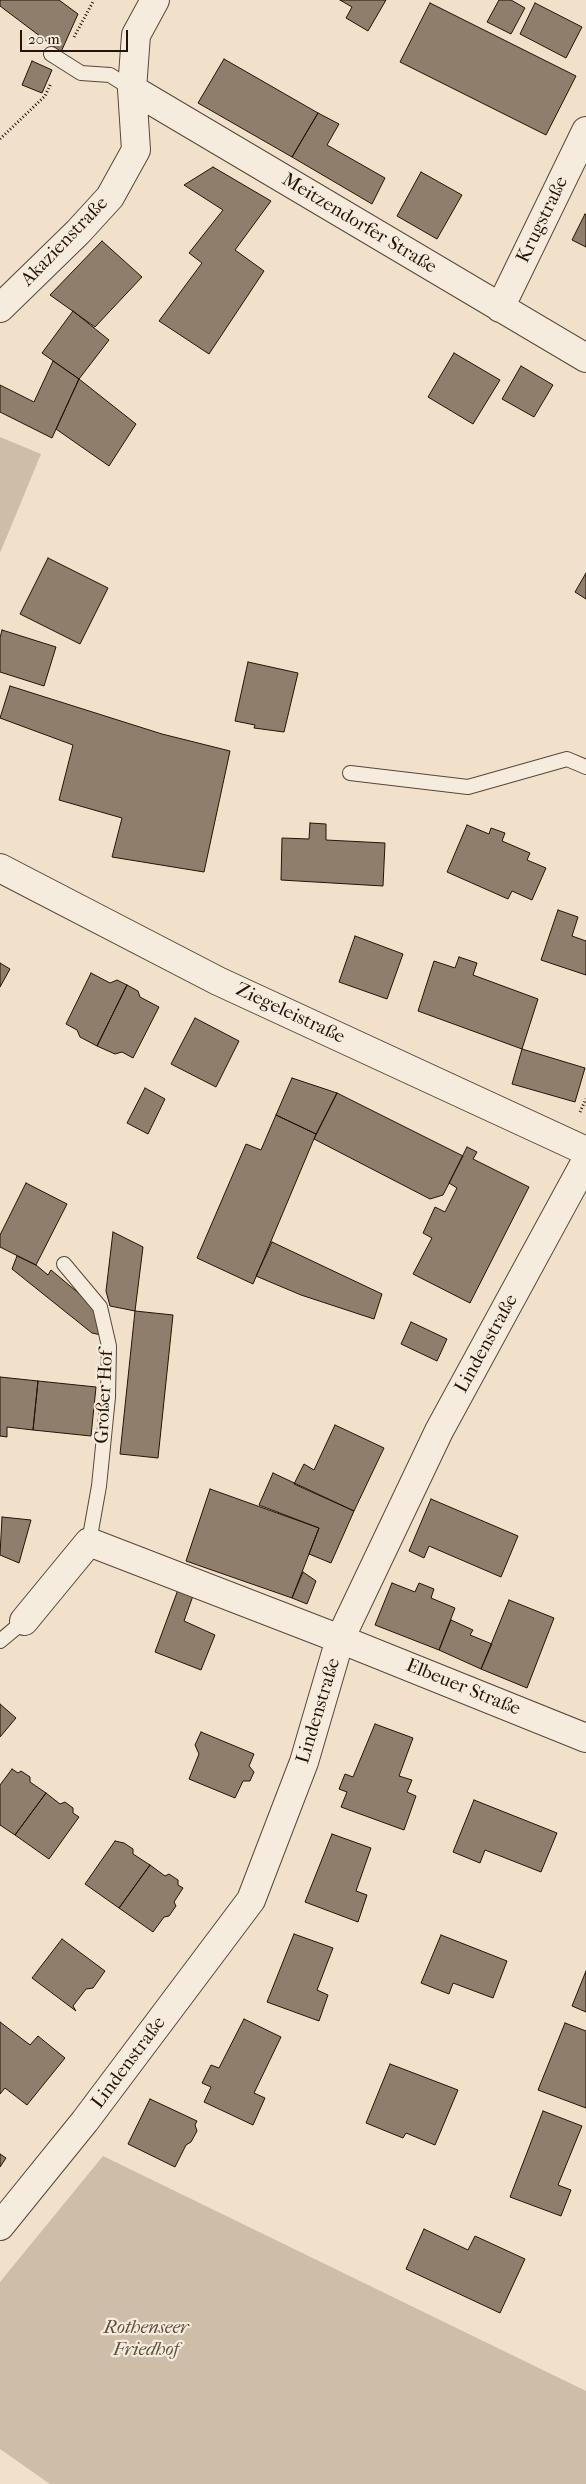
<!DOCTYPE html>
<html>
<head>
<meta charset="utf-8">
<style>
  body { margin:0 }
  #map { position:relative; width:586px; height:2484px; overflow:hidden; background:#f1e1ca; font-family:"IM FELL French Canon",serif }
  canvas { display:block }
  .scale { position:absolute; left:20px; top:30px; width:108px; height:22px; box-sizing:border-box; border:2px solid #251307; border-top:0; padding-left:6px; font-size:15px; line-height:18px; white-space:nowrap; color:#251307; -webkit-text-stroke:4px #f6ecdd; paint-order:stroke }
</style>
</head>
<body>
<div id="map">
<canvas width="586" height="2484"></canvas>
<div class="scale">20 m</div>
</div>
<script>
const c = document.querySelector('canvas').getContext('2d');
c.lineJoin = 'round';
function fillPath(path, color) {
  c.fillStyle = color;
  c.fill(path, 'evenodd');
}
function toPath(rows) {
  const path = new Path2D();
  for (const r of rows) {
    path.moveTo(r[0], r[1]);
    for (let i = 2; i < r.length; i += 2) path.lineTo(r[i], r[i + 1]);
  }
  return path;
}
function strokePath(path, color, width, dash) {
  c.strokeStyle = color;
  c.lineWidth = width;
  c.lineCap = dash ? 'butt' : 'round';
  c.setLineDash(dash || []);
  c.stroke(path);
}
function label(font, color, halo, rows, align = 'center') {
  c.font = font + ' "IM FELL French Canon",serif';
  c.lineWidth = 4.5;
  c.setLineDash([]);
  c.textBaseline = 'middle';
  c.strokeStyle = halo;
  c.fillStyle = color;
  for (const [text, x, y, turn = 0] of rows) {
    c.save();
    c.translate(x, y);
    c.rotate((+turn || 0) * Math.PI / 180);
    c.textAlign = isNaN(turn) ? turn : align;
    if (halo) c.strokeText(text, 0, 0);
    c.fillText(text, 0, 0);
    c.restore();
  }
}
const green = toPath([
  [0,437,41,454,0,553],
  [103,2156,586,2391,586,2484,50,2484,0,2449,0,2282]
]);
const building = toPath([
  [0,0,59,0,78,14,61,52,0,6,0,0],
  [340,0,386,0,368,31,346,18,352,7,340,0],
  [499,0,511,0,525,8,511,34,487,22,499,0],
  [430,3,576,76,546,135,400,62,430,3],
  [535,3,582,27,566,58,520,34,535,3],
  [224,59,318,113,292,157,198,103,224,59],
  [32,61,52,70,42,93,22,85,32,61],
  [318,113,339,124,327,145,385,178,372,204,292,157,318,113],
  [213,167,271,201,235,250,264,271,209,354,159,321,202,263,189,253,223,210,184,185,213,167],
  [421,172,462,195,437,239,397,216,421,172],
  [585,214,586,215,586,247,572,240,585,214],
  [102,241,142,277,95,327,50,295,102,241],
  [73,311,109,340,79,379,42,353,73,311],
  [454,353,500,380,473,424,428,397,454,353],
  [53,361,79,379,52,438,0,412,0,385,34,402,53,361],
  [521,366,553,385,534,417,502,399,521,366],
  [79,379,136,424,109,466,56,429,79,379],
  [48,558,108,588,80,644,20,614,48,558],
  [586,573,586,599,575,592,586,573],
  [2,630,56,647,44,686,0,672,0,638,2,630],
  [248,662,298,673,284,732,254,728,255,725,235,721,248,662],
  [10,686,162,734,230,751,204,872,112,857,122,818,59,800,73,745,0,718,10,686],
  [310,823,326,824,326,840,385,843,383,886,281,880,282,838,309,839,310,823],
  [467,825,489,834,491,828,505,833,502,841,530,853,527,860,546,868,532,900,512,891,508,899,447,872,467,825],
  [558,910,578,917,572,936,586,941,586,975,541,960,558,910],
  [355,936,403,954,387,999,339,982,355,936],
  [459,957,477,963,473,975,538,999,522,1049,418,1011,434,961,455,968,459,957],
  [0,963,10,969,0,987,0,963],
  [91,973,110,983,117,980,127,985,97,1046,80,1037,77,1030,66,1024,91,973],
  [127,985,138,991,140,997,159,1007,133,1058,122,1052,115,1054,97,1046,127,985],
  [195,1018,239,1041,216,1087,171,1064,195,1018],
  [522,1049,585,1068,575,1102,512,1084,522,1049],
  [292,1078,337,1093,316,1134,276,1115,292,1078],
  [145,1088,165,1099,148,1134,127,1123,145,1088],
  [337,1093,463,1156,443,1195,430,1199,314,1139,337,1093],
  [276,1115,316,1134,253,1284,197,1258,246,1144,261,1150,276,1115],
  [467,1147,477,1152,473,1159,529,1187,470,1303,413,1274,432,1238,423,1233,435,1207,445,1212,457,1188,449,1183,467,1147],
  [26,1183,67,1204,36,1265,0,1247,0,1235,26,1183],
  [113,1232,143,1247,135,1311,110,1306,106,1291,113,1232],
  [272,1242,382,1294,374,1319,301,1295,256,1276,272,1242],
  [17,1256,36,1265,48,1275,51,1270,94,1306,101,1335,92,1333,12,1269,17,1256],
  [135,1311,173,1315,158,1458,120,1454,135,1311],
  [411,1322,447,1339,437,1361,401,1344,411,1322],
  [0,1377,38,1381,33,1430,7,1427,7,1437,0,1436,0,1377],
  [38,1381,96,1387,91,1436,33,1430,38,1381],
  [335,1425,384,1448,354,1511,294,1484,304,1464,314,1470,335,1425],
  [273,1473,354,1511,331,1563,309,1554,319,1528,259,1505,273,1473],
  [210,1489,319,1528,292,1598,186,1561,210,1489],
  [431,1499,518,1536,501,1577,429,1546,424,1558,409,1551,431,1499],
  [2,1517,31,1520,19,1563,0,1555,2,1517],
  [303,1572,316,1581,307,1604,292,1598,303,1572],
  [392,1583,415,1592,419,1583,434,1589,431,1598,455,1608,439,1650,375,1625,392,1583],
  [179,1587,194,1593,184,1621,215,1635,201,1670,155,1652,179,1587],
  [509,1600,554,1618,527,1688,481,1669,509,1600],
  [451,1620,473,1630,470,1635,492,1644,481,1669,439,1650,451,1620],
  [0,1704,16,1718,0,1737,0,1704],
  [375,1724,413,1738,399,1776,412,1780,407,1792,416,1796,404,1830,341,1807,347,1792,339,1789,345,1774,353,1777,375,1724],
  [201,1732,254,1754,249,1766,254,1772,250,1781,243,1781,235,1798,189,1779,199,1754,195,1745,201,1732],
  [12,1769,18,1773,21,1771,30,1777,30,1782,46,1793,15,1835,0,1825,0,1785,12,1769],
  [46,1793,60,1804,65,1802,73,1808,73,1813,79,1817,49,1859,15,1835,46,1793],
  [474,1800,557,1833,541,1872,485,1850,480,1863,453,1852,474,1800],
  [332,1834,371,1848,356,1891,367,1895,358,1922,305,1902,332,1834],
  [115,1841,124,1843,133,1849,133,1854,150,1865,119,1908,85,1884,115,1841],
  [150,1865,165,1876,169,1874,178,1880,178,1885,183,1888,174,1902,176,1906,169,1916,164,1917,153,1932,119,1908,150,1865],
  [294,1934,333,1948,317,1990,328,1995,319,2021,267,2002,294,1934],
  [441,1935,507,1961,493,1998,453,1983,449,1994,421,1983,441,1935],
  [62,1939,105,1971,93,1988,86,1989,73,2006,76,2011,32,1978,62,1939],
  [586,1971,586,2012,572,2006,586,1971],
  [244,2019,281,2037,254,2093,265,2098,253,2125,204,2102,211,2087,202,2083,211,2065,219,2068,244,2019],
  [0,2022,30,2045,38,2036,65,2058,27,2105,5,2088,0,2094,0,2022],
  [565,2023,586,2031,586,2108,538,2090,565,2023],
  [390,2064,458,2090,435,2145,406,2133,403,2138,366,2123,390,2064],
  [150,2099,197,2121,195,2125,197,2131,191,2142,186,2145,175,2167,128,2144,150,2099],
  [543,2111,582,2126,558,2185,571,2190,561,2216,510,2197,543,2111],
  [0,2154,6,2158,0,2167,0,2154],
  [424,2229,468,2250,475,2236,525,2259,500,2313,406,2269,424,2229]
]);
const path = toPath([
  [74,37,94,0],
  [0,139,45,96,51,83],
  [580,1112,586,1099]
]);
const lane = toPath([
  [51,54,81,73,110,75,132,89],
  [350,773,468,787,567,759,586,767],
  [64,1264,100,1307,109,1346,108,1397,99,1486,89,1542],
  [0,1641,24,1621]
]);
const street = toPath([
  [132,89,586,358],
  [0,308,78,232,110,197,136,150,132,89,136,35,155,0],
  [500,308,586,131],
  [0,868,218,981,586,1151],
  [24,1621,89,1542,340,1639,586,1738],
  [0,2226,85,2121,251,1900,304,1762,340,1639,439,1431,586,1161]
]);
const streetNames = [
  ["Krugstraße",543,220,-64],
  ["Meitzendorfer Straße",359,224,31],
  ["Akazienstraße",65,242,-46],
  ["Ziegeleistraße",290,1014,25],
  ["Lindenstraße",487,1344,-61],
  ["Großer Hof",105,1397,-87],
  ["Elbeuer Straße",463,1688,22],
  ["Lindenstraße",319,1711,-73],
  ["Lindenstraße",129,2063,-53]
];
const parkNames = [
  ["Rothenseer",146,2328],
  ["Friedhof",146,2350]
];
fillPath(green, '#cebea9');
fillPath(building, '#8f7e6c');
strokePath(building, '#251307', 1);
strokePath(lane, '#584638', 16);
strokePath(street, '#584638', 30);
strokePath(path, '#251307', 3, [1, 2.5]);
strokePath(lane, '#f6ecdd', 14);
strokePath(street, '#f6ecdd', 28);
label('19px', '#251307', '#f6ecdd', streetNames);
label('italic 19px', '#604f40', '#f6ecdd', parkNames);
</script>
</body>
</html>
